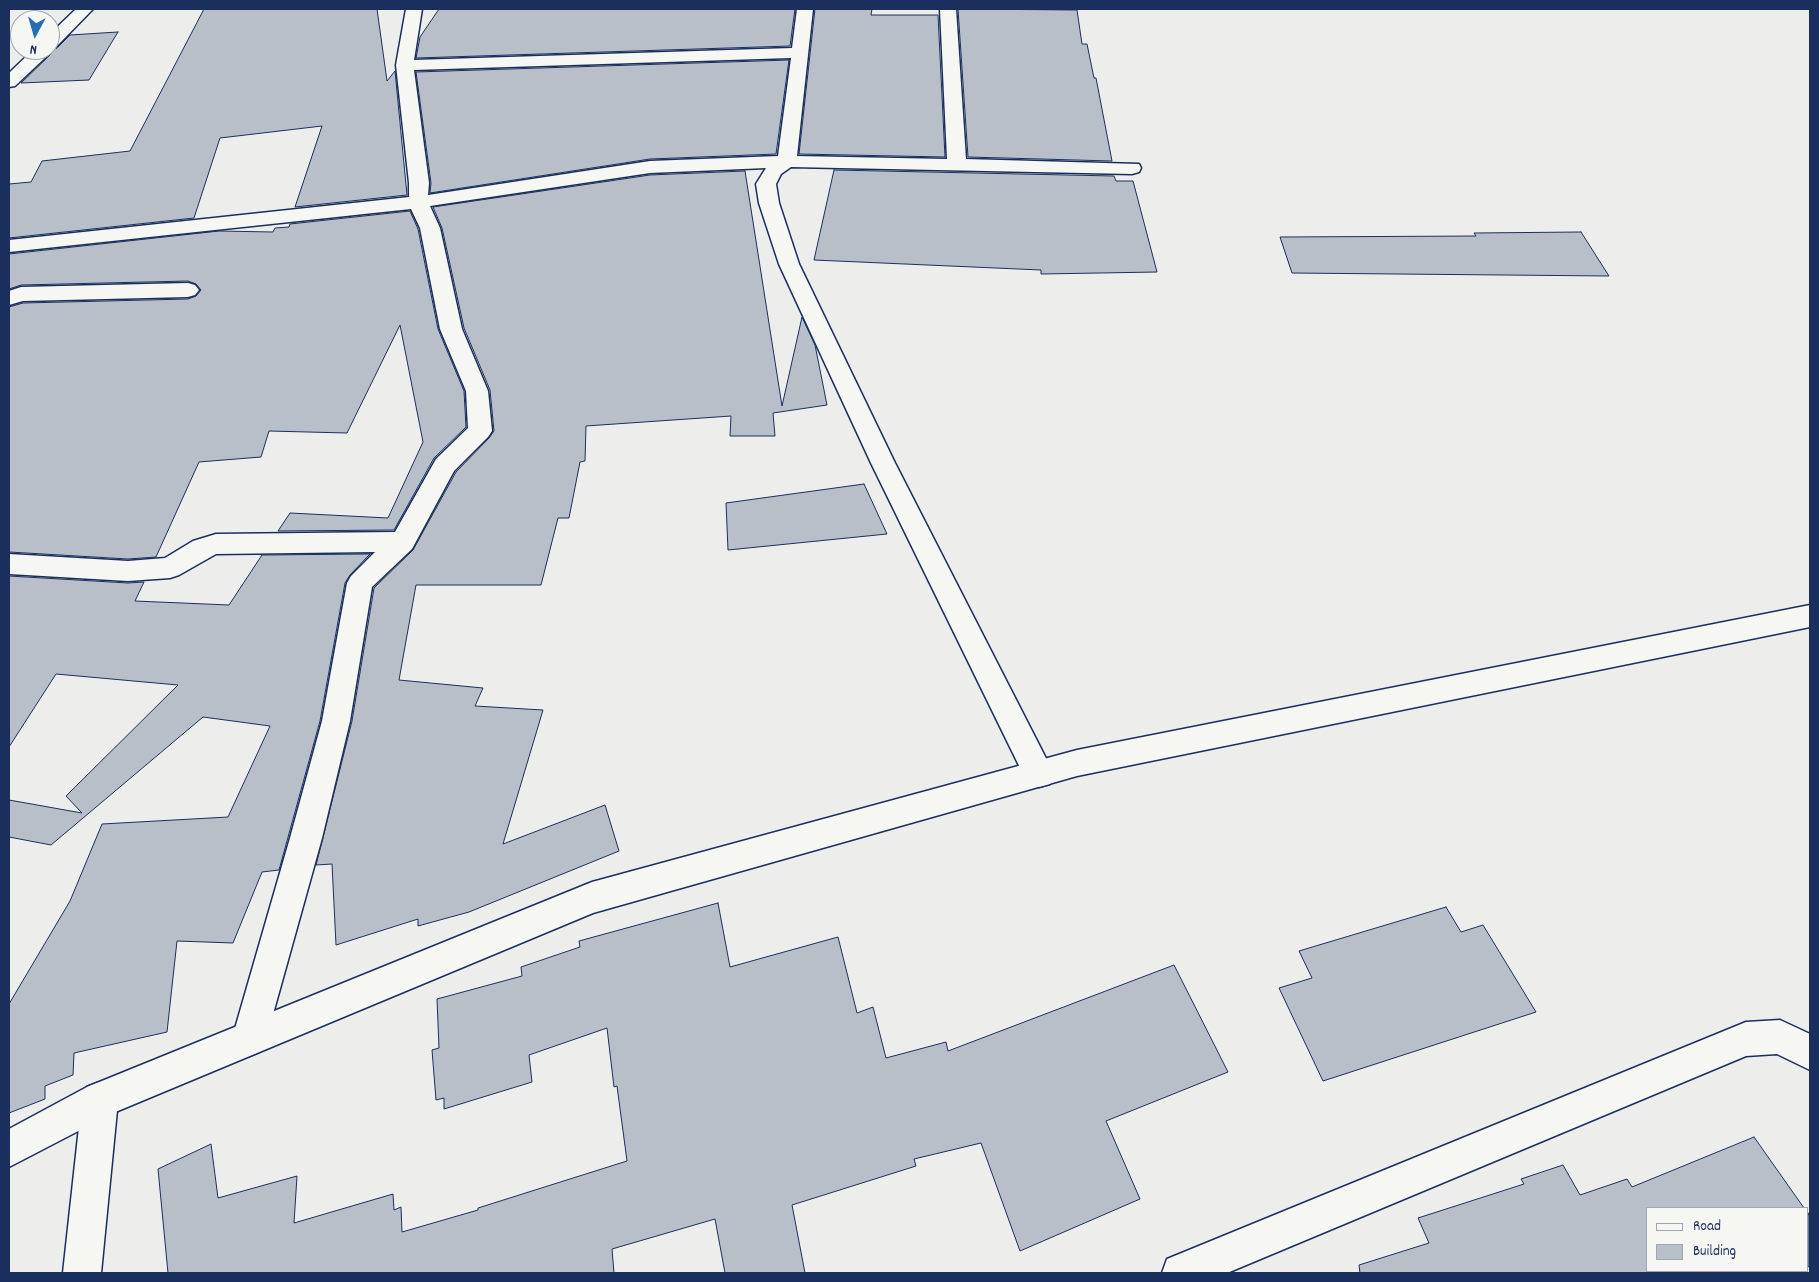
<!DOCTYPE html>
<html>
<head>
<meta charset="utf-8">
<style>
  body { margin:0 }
  #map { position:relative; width:1819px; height:1282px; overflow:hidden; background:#edeeec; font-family:Dekko,sans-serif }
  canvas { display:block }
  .frame { position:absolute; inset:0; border:10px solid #1b2f5e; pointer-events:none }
  .legend { position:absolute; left:1646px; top:1207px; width:162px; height:65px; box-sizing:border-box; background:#f6f6f2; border:1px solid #9ea6b7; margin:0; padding:6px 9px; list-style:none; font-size:15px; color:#1b2f5e }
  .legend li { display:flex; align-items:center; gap:10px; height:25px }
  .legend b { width:25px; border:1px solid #9ea6b7 }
  .north { position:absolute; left:10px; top:10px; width:50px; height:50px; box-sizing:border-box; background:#f6f6f2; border:1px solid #9ea6b7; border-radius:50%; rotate:186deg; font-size:14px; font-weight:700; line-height:20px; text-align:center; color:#1b2f5e }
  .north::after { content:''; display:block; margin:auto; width:18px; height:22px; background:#1f6fb2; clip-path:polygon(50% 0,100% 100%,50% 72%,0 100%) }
</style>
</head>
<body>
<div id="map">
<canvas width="1819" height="1282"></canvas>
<div class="frame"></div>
<ul class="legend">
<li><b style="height:6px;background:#f6f6f2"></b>Road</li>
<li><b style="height:14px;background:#b9bfc8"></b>Building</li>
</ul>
<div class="north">N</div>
</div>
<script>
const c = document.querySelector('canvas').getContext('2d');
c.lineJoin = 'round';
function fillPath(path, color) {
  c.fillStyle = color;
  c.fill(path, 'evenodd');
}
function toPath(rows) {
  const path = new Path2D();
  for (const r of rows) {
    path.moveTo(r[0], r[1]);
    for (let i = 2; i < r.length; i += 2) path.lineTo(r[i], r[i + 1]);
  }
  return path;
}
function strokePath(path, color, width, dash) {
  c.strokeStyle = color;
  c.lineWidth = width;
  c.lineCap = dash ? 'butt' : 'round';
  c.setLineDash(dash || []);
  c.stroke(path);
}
const building = toPath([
  [204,9,377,9,387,81,395,71,407,195,295,207,322,126,220,138,194,218,9,238,9,184,31,182,42,161,130,151,204,9],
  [439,9,795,9,790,46,416,58,420,37,439,9],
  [815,9,872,9,871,15,938,15,945,157,799,154,815,9],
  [958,9,1077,10,1082,44,1087,44,1094,78,1096,78,1112,161,968,157,958,9],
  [118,32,89,80,21,83,50,55,53,49,57,48,70,35,118,32],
  [789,60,776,154,650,159,430,193,431,183,416,72,789,60],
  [834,170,1114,176,1116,181,1133,181,1157,272,1041,274,1041,270,814,260,834,170],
  [745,171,782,406,802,317,815,345,827,405,773,413,775,436,730,436,731,416,586,426,585,461,580,462,569,518,558,518,541,585,416,585,399,680,483,688,475,706,543,710,503,844,605,805,619,851,469,912,418,926,418,919,336,945,332,864,316,865,352,721,374,588,413,550,456,472,489,438,494,431,490,390,464,328,442,228,433,207,650,175,745,171],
  [410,211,418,229,438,329,464,391,466,427,434,458,394,530,278,531,290,513,388,518,423,442,400,325,347,433,269,431,261,457,199,462,156,557,128,559,9,552,9,307,23,303,188,299,196,296,201,290,196,284,188,281,21,285,9,289,9,254,219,231,273,232,275,228,289,227,290,224,410,211],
  [1581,232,1609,276,1292,273,1280,237,1476,236,1474,233,1581,232],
  [864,484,887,534,728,550,726,503,864,484],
  [370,554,350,575,345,583,320,721,279,870,262,872,233,943,177,941,167,1032,74,1053,73,1075,45,1086,45,1099,9,1113,9,1004,70,901,102,824,228,817,270,726,203,717,51,845,9,837,9,800,82,813,66,796,178,685,56,674,9,747,9,576,128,583,144,582,135,601,229,605,262,555,370,554],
  [718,903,730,967,838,937,857,1013,873,1007,886,1058,946,1042,948,1051,1174,965,1228,1072,1106,1121,1140,1199,1020,1251,981,1143,914,1159,916,1166,792,1205,805,1273,725,1273,715,1219,612,1249,614,1273,168,1273,158,1169,211,1144,218,1198,297,1176,294,1223,393,1194,394,1210,401,1207,402,1232,478,1210,478,1208,627,1161,617,1086,614,1087,607,1028,529,1055,532,1082,444,1109,444,1098,436,1100,432,1050,439,1048,437,999,522,976,521,967,580,947,579,941,718,903],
  [1446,907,1461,932,1483,925,1536,1012,1323,1081,1279,988,1312,978,1299,951,1446,907],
  [1754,1137,1804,1208,1648,1208,1648,1271,1800,1271,1794,1273,1360,1273,1359,1265,1429,1243,1418,1218,1524,1184,1521,1179,1563,1165,1580,1195,1627,1179,1632,1187,1754,1137],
  [1808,1213,1810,1217,1810,1266,1808,1267,1808,1213]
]);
const street = toPath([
  [76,9,93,9,56,47,50,48,51,50,49,54,15,86,9,87,9,73,33,50,50,50,50,34,76,9],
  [406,9,422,9,414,60,792,48,797,9,813,9,797,156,947,159,940,9,956,9,966,159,1139,164,1141,168,1139,172,1132,174,791,167,781,174,776,184,779,203,799,264,895,463,1054,774,1050,784,1039,787,1028,784,871,463,779,264,759,203,756,184,766,168,650,173,430,206,440,228,462,329,488,391,492,431,488,437,454,471,412,549,372,587,350,721,322,838,266,1039,261,1051,249,1056,237,1051,232,1039,290,838,322,721,347,583,351,576,375,552,216,554,179,575,170,578,128,581,9,574,9,554,128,561,165,558,193,541,216,534,395,532,436,459,468,428,466,391,440,329,420,228,411,209,9,252,9,240,409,197,409,183,396,65,406,9],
  [791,58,778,156,650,161,428,195,429,183,414,70,791,58],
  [188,283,195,285,199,290,195,295,188,297,23,301,9,305,9,291,21,287,188,283],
  [1780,1020,1810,1034,1810,1070,1777,1054,1746,1056,1227,1273,1162,1273,1167,1259,1746,1022,1780,1020],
  [100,1082,113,1087,118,1100,101,1273,63,1273,82,1100,87,1087,100,1082]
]);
const secondary = toPath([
  [1810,605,1810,627,1077,776,593,913,113,1113,9,1167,9,1129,87,1087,592,882,1077,750,1810,605]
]);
fillPath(building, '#b9bfc8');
strokePath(building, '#1b2f5e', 1);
strokePath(street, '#1b2f5e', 3);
strokePath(secondary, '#1b2f5e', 3);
fillPath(street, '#f6f6f2');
fillPath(secondary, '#f6f6f2');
</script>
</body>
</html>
